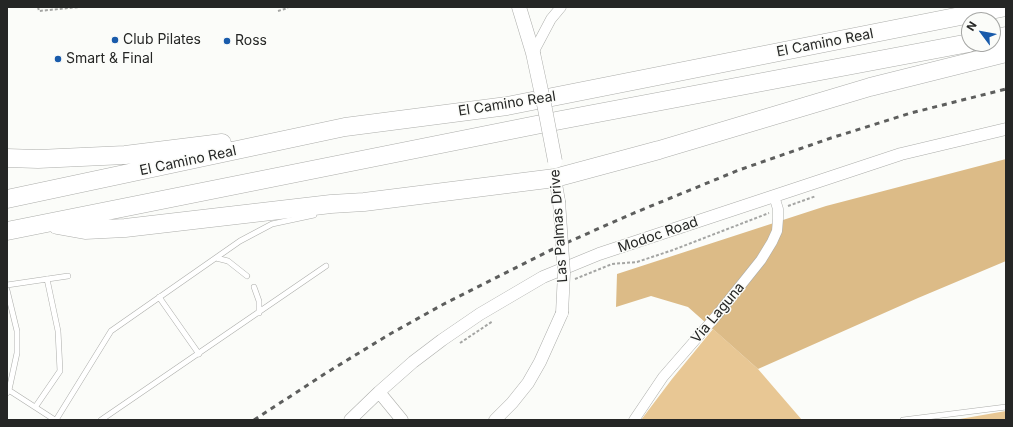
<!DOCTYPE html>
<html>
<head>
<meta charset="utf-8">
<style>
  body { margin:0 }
  #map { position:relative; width:1013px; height:427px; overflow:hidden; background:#fbfcf9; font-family:Inter,sans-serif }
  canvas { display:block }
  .frame { position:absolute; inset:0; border:8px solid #252625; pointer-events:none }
  .north { position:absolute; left:961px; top:12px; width:40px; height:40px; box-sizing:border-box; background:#fbfcf9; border:1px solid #a5a6a4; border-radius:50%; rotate:302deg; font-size:11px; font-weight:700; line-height:16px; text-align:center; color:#252625 }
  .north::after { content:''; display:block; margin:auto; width:14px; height:18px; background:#195bab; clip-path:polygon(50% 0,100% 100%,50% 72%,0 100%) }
</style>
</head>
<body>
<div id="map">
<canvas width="1013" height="427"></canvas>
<div class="frame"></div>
<div class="north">N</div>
</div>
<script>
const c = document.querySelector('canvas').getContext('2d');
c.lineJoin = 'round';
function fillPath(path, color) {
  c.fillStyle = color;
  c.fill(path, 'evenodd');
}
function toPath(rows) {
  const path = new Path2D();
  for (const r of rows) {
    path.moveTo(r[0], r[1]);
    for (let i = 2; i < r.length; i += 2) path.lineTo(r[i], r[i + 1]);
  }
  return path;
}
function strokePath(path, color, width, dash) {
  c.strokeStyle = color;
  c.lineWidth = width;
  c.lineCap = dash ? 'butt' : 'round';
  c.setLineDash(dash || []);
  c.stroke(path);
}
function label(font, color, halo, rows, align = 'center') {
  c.font = font + ' Inter,sans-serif';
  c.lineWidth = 3;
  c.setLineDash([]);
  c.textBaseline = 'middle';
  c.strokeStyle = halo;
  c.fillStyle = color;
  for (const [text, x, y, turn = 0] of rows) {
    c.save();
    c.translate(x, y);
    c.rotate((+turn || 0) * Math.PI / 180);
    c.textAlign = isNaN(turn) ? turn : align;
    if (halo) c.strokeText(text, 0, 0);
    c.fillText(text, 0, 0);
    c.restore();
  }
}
const green = toPath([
  [713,329,758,369,802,420,641,420,672,379],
  [1006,411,1006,420,954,420]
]);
const forest = toPath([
  [1006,159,1006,261,918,298,758,369,688,307,651,296,616,307,617,274,826,206]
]);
const path = toPath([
  [38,7,39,11,79,7],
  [278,11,288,8],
  [788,206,816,196],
  [575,279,612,264,637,262,673,250,769,213],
  [460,343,493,321]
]);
const service = toPath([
  [216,258,228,261,247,276],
  [7,285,68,276],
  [254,287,259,301,259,313],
  [7,290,17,331,17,353,9,390,7,393],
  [159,297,199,354],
  [7,389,55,420],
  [36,406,60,371,58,331,47,279],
  [56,420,111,331,240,241,272,224,314,215],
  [101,420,326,266],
  [903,420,1006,407]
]);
const minor = toPath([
  [533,53,551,19,561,7],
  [634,420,663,377,717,315,761,260,772,242,777,231,778,219,778,209,774,196]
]);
const tertiary = toPath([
  [555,178,559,201],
  [379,392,402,420],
  [350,420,379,392,413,362,442,340,480,314,543,277,599,254,901,154,1006,129],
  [495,420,512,403,528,383,540,362,562,313]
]);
const secondary = toPath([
  [519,7,533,53]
]);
const motorway = toPath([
  [993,39,1006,36],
  [7,158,38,159,125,155,222,143],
  [7,199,345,127,507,106,1006,7],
  [57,225,85,230,125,228,331,204,364,202,555,178,659,150,870,87,1006,53],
  [7,231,561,120,969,43]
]);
const rail = toPath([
  [254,420,326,373,390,334,442,305,559,246,634,213,739,170,831,138,911,113,1006,89]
]);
const tertiaryBridge = toPath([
  [559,201,564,273,562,313]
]);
const secondaryBridge = toPath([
  [533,53,545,109,555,161]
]);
const markers = [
  [115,40,4,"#195bab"],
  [227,41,4,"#195bab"],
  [58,59,4,"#195bab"]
];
const poiNames = [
  ["Club Pilates",123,40],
  ["Ross",235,41],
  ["Smart & Final",66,59]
];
const streetNames = [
  ["El Camino Real",825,43,-11],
  ["El Camino Real",507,104,-9],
  ["El Camino Real",188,161,-12],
  ["Las Palmas Drive",559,226,-94],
  ["Modoc Road",658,235,-19],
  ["Via Laguna",718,313,-50]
];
fillPath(green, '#e8c794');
fillPath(forest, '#dcbb87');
strokePath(service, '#acadaa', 6);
strokePath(minor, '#acadaa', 11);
strokePath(tertiary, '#acadaa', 13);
strokePath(secondary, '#acadaa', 15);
strokePath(motorway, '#acadaa', 19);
strokePath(path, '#a4a5a3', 2, [3, 2]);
strokePath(service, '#fff', 5);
strokePath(minor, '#fff', 10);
strokePath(tertiary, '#fff', 12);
strokePath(secondary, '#fff', 14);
strokePath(motorway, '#fff', 18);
strokePath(rail, '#5d5e5d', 3, [5, 5]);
strokePath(tertiaryBridge, '#acadaa', 13, []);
strokePath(secondaryBridge, '#acadaa', 15, []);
strokePath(tertiaryBridge, '#fff', 12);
strokePath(secondaryBridge, '#fff', 14);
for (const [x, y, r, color] of markers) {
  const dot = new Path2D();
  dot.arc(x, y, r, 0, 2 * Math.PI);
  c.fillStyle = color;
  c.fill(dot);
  strokePath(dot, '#fbfcf9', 1.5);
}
label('14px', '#252625', '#fbfcf9', poiNames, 'left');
label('14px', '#252625', '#fbfcf9', streetNames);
</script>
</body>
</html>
